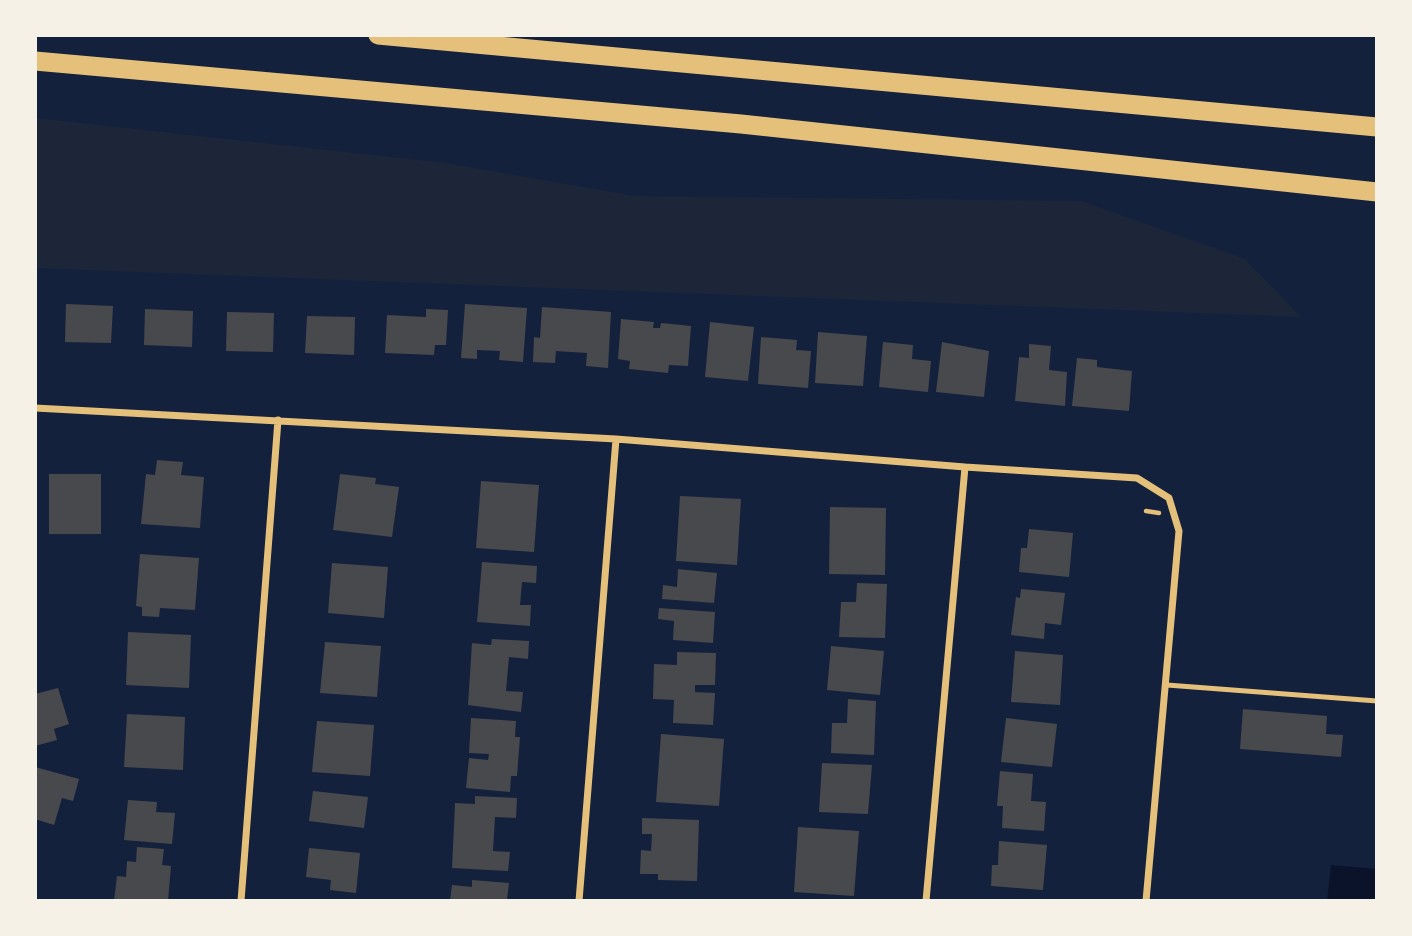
<!DOCTYPE html>
<html>
<head>
<meta charset="utf-8">
<style>
  body { margin:0 }
  #map { position:relative; width:1412px; height:936px; overflow:hidden; background:#14213d; font-family:"PT Sans Narrow",sans-serif }
  canvas { display:block }
  .frame { position:absolute; inset:0; border:37px solid #f6f1e7; pointer-events:none }
</style>
</head>
<body>
<div id="map">
<canvas width="1412" height="936"></canvas>
<div class="frame"></div>
</div>
<script>
const c = document.querySelector('canvas').getContext('2d');
c.lineJoin = 'round';
function fillPath(path, color) {
  c.fillStyle = color;
  c.fill(path, 'evenodd');
}
function toPath(rows) {
  const path = new Path2D();
  for (const r of rows) {
    path.moveTo(r[0], r[1]);
    for (let i = 2; i < r.length; i += 2) path.lineTo(r[i], r[i + 1]);
  }
  return path;
}
function strokePath(path, color, width, dash) {
  c.strokeStyle = color;
  c.lineWidth = width;
  c.lineCap = dash ? 'butt' : 'round';
  c.setLineDash(dash || []);
  c.stroke(path);
}
const green = toPath([
  [35,118,446,163,635,196,1081,201,1245,259,1301,317,35,268]
]);
const water = toPath([
  [1331,865,1377,869,1377,901,1327,901]
]);
const building = toPath([
  [66,304,113,306,111,343,65,342],
  [465,304,527,308,523,362,499,360,500,351,477,350,477,359,461,358],
  [542,307,611,312,608,368,586,366,587,353,556,351,555,363,533,362,534,337,540,338],
  [145,309,193,311,192,347,144,345],
  [426,309,448,310,446,345,435,345,434,355,385,353,387,315,426,317],
  [227,312,274,313,273,352,226,351],
  [307,316,355,317,354,355,305,353],
  [621,319,654,322,653,328,660,328,661,323,691,326,688,366,669,365,668,373,629,369,630,361,618,359],
  [710,322,754,327,748,381,705,377],
  [818,332,867,336,863,386,815,383],
  [761,337,797,340,796,350,811,351,808,388,758,384],
  [883,342,913,345,912,359,931,361,928,392,879,387],
  [942,342,989,351,984,397,936,392],
  [1029,344,1051,346,1049,370,1067,372,1065,406,1015,401,1019,357,1029,358],
  [1077,358,1097,360,1097,367,1132,371,1129,411,1072,406],
  [157,460,183,462,181,475,204,477,200,528,141,524,146,474,155,475],
  [49,474,101,474,101,534,49,534],
  [340,474,376,478,375,484,399,487,392,537,333,530],
  [481,481,539,485,534,552,476,548],
  [680,496,741,499,737,565,676,561],
  [830,507,886,508,885,575,829,574],
  [1029,529,1073,533,1069,577,1019,572,1021,548,1027,548],
  [140,554,199,558,195,610,160,608,159,617,142,616,142,607,136,606],
  [482,562,537,566,536,583,522,582,520,605,531,605,530,626,477,622],
  [332,563,388,567,384,618,328,613],
  [678,569,717,573,714,603,662,599,663,585,677,587],
  [857,583,887,584,885,638,839,637,841,602,856,602],
  [1021,589,1065,593,1061,625,1045,623,1044,639,1011,635,1016,597,1020,598],
  [659,608,715,612,713,643,673,640,674,621,658,619],
  [128,632,191,635,189,688,126,685],
  [492,639,529,641,528,659,509,657,506,691,523,692,521,712,468,705,472,643,491,645],
  [325,642,381,646,377,697,320,693],
  [831,646,884,651,880,695,827,690],
  [1015,651,1063,655,1060,705,1011,702],
  [677,652,716,653,715,685,695,685,695,692,715,693,713,725,673,723,674,700,653,699,654,664,677,665],
  [58,688,69,724,54,729,57,740,35,746,35,694],
  [848,699,876,701,874,755,831,753,832,723,847,723],
  [1243,709,1327,716,1326,734,1343,735,1341,757,1240,749],
  [127,714,185,717,183,770,124,767],
  [471,718,516,721,515,737,520,737,517,776,511,776,510,792,466,788,469,758,488,760,489,754,469,753],
  [1006,718,1057,724,1052,767,1001,762],
  [317,721,374,725,370,776,312,772],
  [661,734,724,739,719,806,656,802],
  [822,763,872,765,868,814,819,812],
  [35,767,79,779,73,801,62,798,54,825,35,819],
  [1000,771,1033,774,1031,801,1046,802,1044,831,1002,828,1003,806,997,806],
  [313,791,368,797,364,828,309,821],
  [475,796,517,798,516,818,495,817,493,851,510,852,508,871,452,868,455,803,475,804],
  [128,800,157,802,156,812,175,813,172,844,124,840],
  [642,818,699,820,697,881,658,880,658,874,640,874,641,850,651,851,652,834,642,834],
  [798,827,859,831,854,896,794,892],
  [999,841,1047,845,1043,890,991,886,992,865,998,865],
  [137,847,164,849,162,865,171,866,168,901,114,901,117,876,126,877,127,861,136,862],
  [309,848,360,853,356,893,330,890,331,880,306,877],
  [472,880,509,883,507,900,450,901,452,885,472,887]
]);
const path = toPath([
  [1146,511,1159,513]
]);
const service = toPath([
  [1167,685,1377,701]
]);
const minor = toPath([
  [35,408,616,439,965,467,1137,478,1169,498,1179,531,1146,901],
  [241,901,278,420],
  [579,901,616,439],
  [926,901,965,467]
]);
const motorway = toPath([
  [378,35,1377,127],
  [35,61,741,124,1377,192]
]);
fillPath(green, '#1d2539');
fillPath(water, '#0b132b');
fillPath(building, '#48494c');
strokePath(path, '#e5c07b', 4.5);
strokePath(service, '#e5c07b', 5);
strokePath(minor, '#e5c07b', 7);
strokePath(motorway, '#e5c07b', 19);
</script>
</body>
</html>
